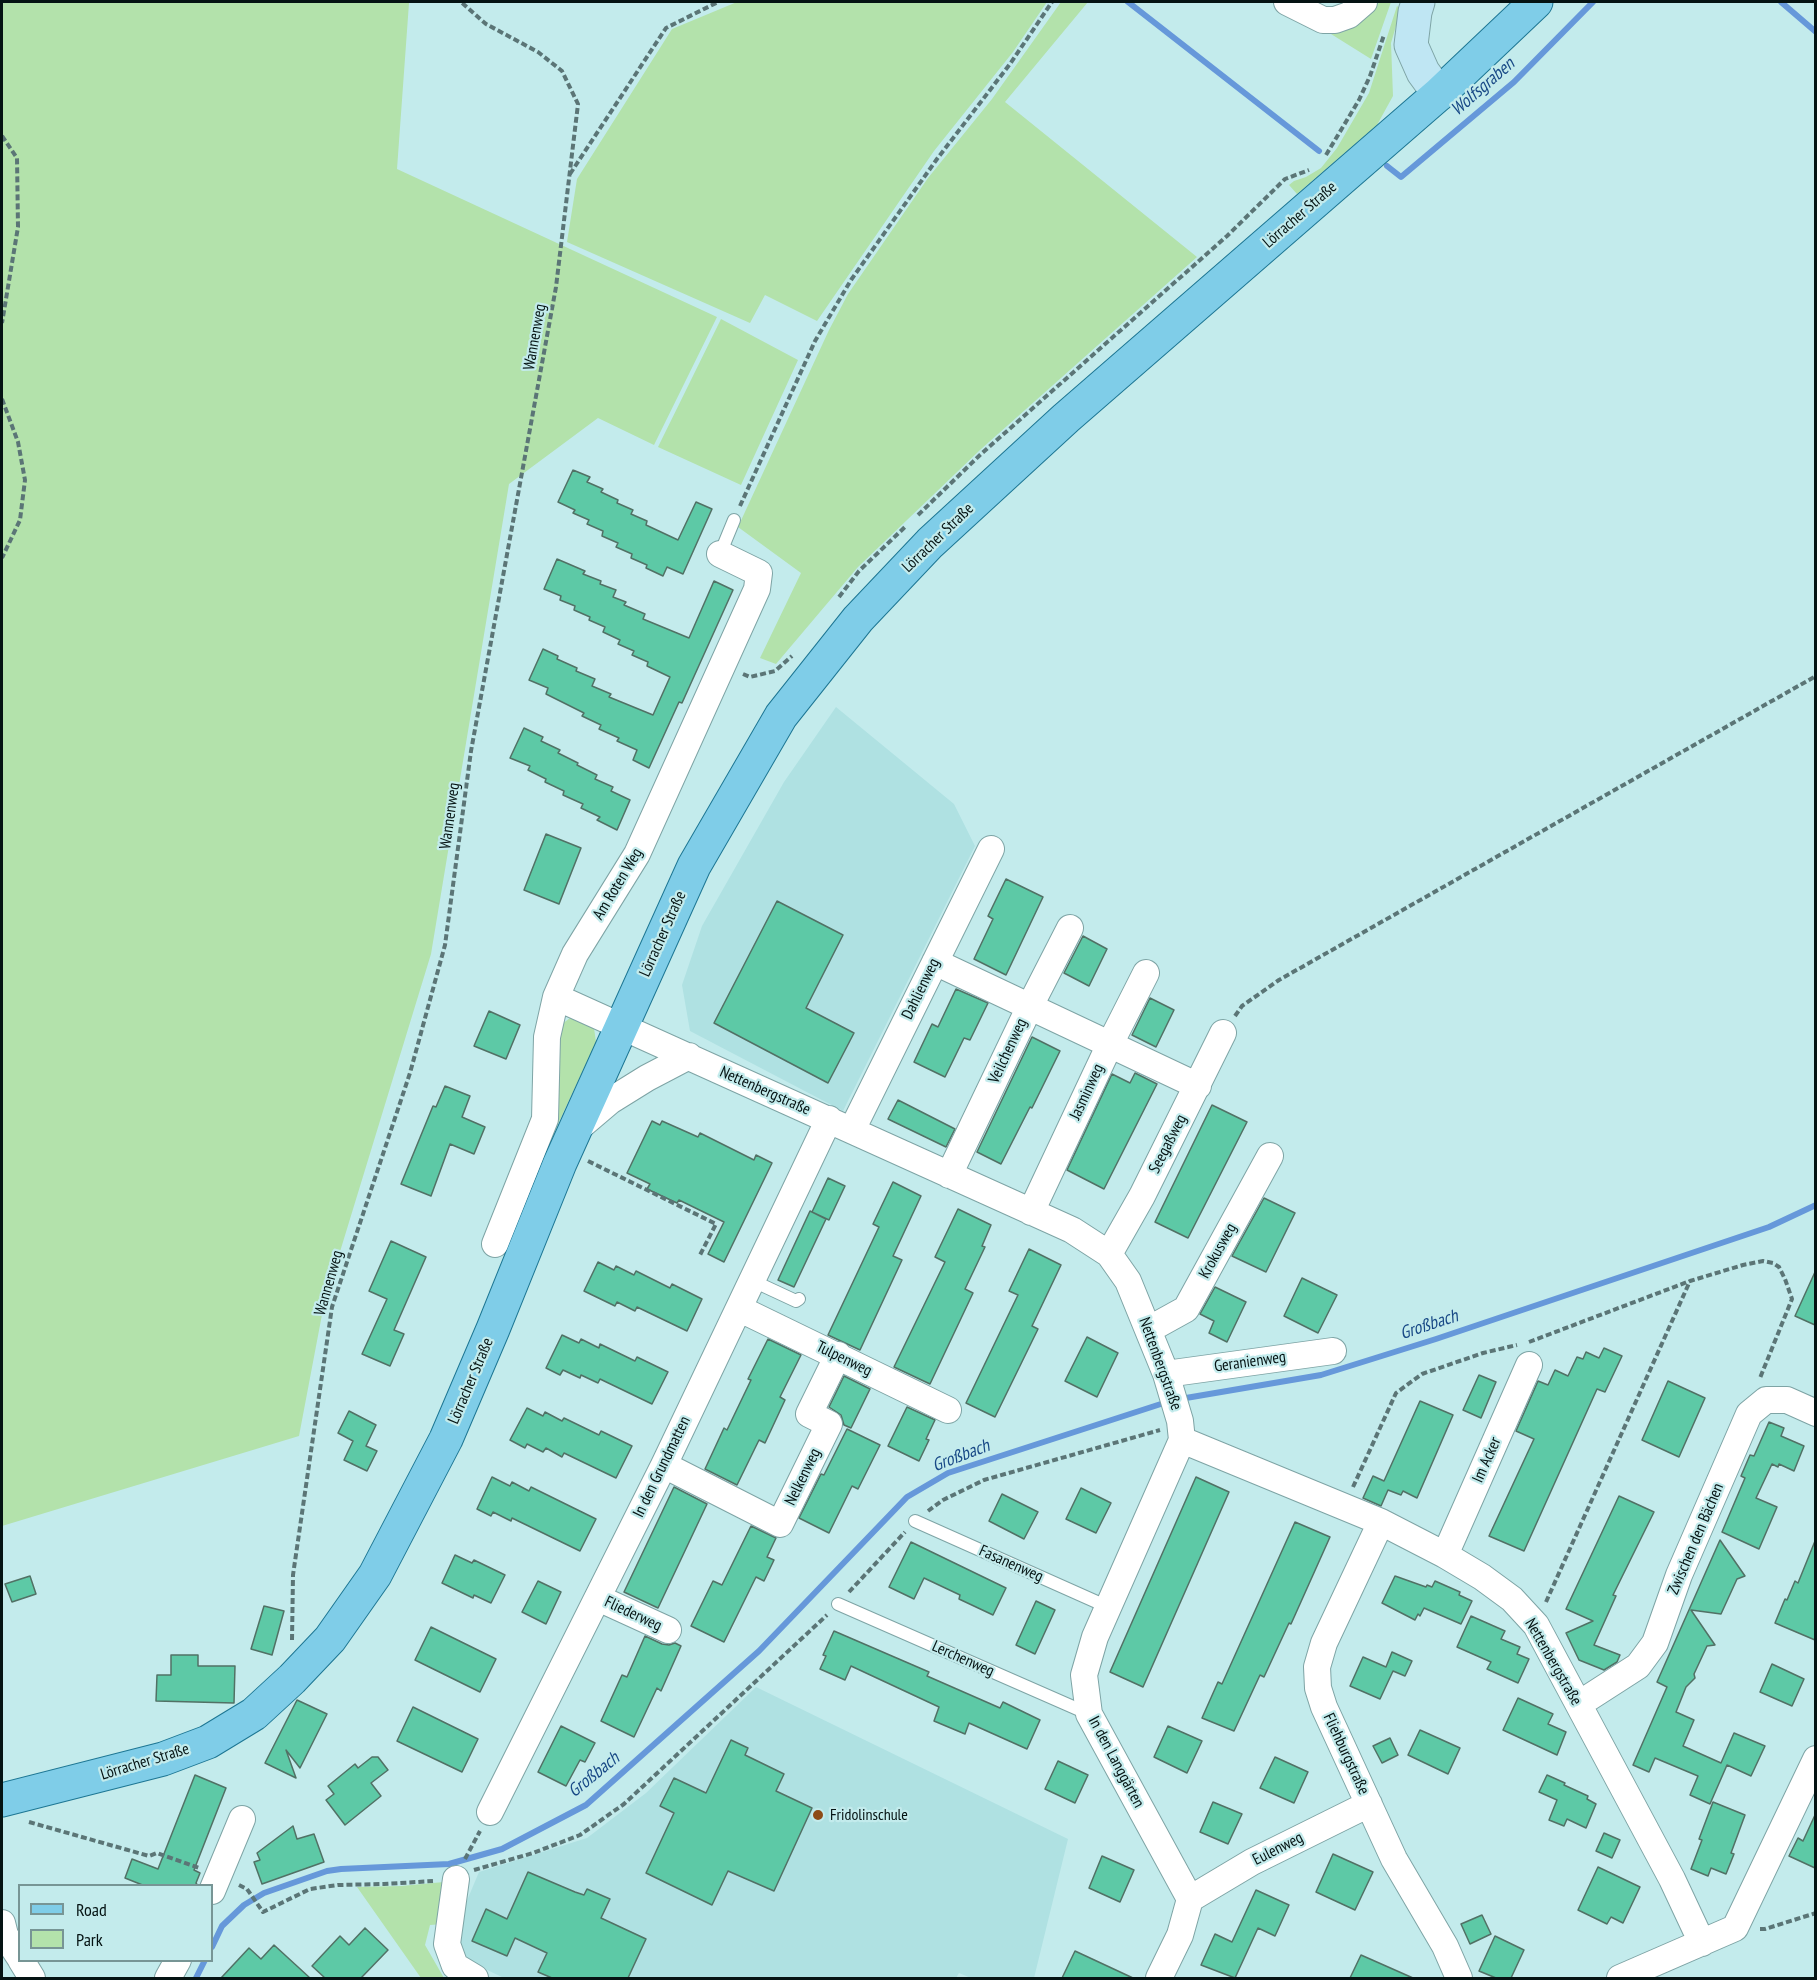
<!DOCTYPE html>
<html>
<head>
<meta charset="utf-8">
<style>
  body { margin:0 }
  #map { position:relative; width:1817px; height:1980px; overflow:hidden; background:#c3ebec; font-family:"PT Sans Narrow",sans-serif }
  canvas { display:block }
  .frame { position:absolute; inset:0; border:3px solid #051313; pointer-events:none }
  .legend { position:absolute; left:18px; top:1884px; width:195px; height:78px; box-sizing:border-box; background:#c3ebec; border:2px solid #779595; margin:0; padding:8px 10px; list-style:none; font-size:18px; color:#051313 }
  .legend li { display:flex; align-items:center; gap:12px; height:30px }
  .legend b { width:30px; border:2px solid #779595 }
</style>
</head>
<body>
<div id="map">
<canvas width="1817" height="1980"></canvas>
<div class="frame"></div>
<ul class="legend">
<li><b style="height:8px;background:#7fcde8"></b>Road</li>
<li><b style="height:16px;background:#b3e2ab"></b>Park</li>
</ul>
</div>
<script>
const c = document.querySelector('canvas').getContext('2d');
c.lineJoin = 'round';
function fillPath(path, color) {
  c.fillStyle = color;
  c.fill(path, 'evenodd');
}
function toPath(rows) {
  const path = new Path2D();
  for (const r of rows) {
    path.moveTo(r[0], r[1]);
    for (let i = 2; i < r.length; i += 2) path.lineTo(r[i], r[i + 1]);
  }
  return path;
}
function strokePath(path, color, width, dash) {
  c.strokeStyle = color;
  c.lineWidth = width;
  c.lineCap = dash ? 'butt' : 'round';
  c.setLineDash(dash || []);
  c.stroke(path);
}
function label(font, color, halo, rows, align = 'center') {
  c.font = font + ' "PT Sans Narrow",sans-serif';
  c.lineWidth = 4.5;
  c.setLineDash([]);
  c.textBaseline = 'middle';
  c.strokeStyle = halo;
  c.fillStyle = color;
  for (const [text, x, y, turn = 0] of rows) {
    c.save();
    c.translate(x, y);
    c.rotate((+turn || 0) * Math.PI / 180);
    c.textAlign = isNaN(turn) ? turn : align;
    if (halo) c.strokeText(text, 0, 0);
    c.fillText(text, 0, 0);
    c.restore();
  }
}
const built = toPath([
  [836,707,954,804,975,846,843,1111,690,1031,682,985,702,926,784,782],
  [756,1687,1068,1839,1034,1978,971,1978,959,1973,956,1978,504,1978,462,1958,455,1929,479,1872,587,1838,646,1793]
]);
const green = toPath([
  [2,2,403,2,409,3,397,169,717,317,654,445,598,418,509,484,431,954,324,1304,299,1436,2,1526],
  [737,2,1047,2,1013,52,934,151,817,321,765,295,750,323,567,242,577,179,672,29],
  [1061,2,1088,2,1005,102,1197,257,980,450,858,567,776,664,760,658,801,573,738,527,829,330,848,294,928,178,992,99],
  [1380,2,1391,2,1371,59,1331,34,1343,32],
  [1397,6,1401,9,1391,43,1393,96,1377,125,1297,194,1289,185,1294,181,1306,177,1321,168,1337,148,1369,93],
  [721,319,798,360,741,485,658,447],
  [577,1017,594,1028,596,1042,546,1150,556,1032,562,1024,570,1018],
  [444,1882,443,1924,430,1925,425,1945,444,1978,421,1978,357,1887,401,1886]
]);
const stream = toPath([
  [1128,2,1319,151],
  [1781,2,1816,32],
  [1387,166,1401,177,1514,82,1593,2],
  [1180,1399,1321,1375,1436,1339,1769,1227,1816,1205],
  [212,1947,222,1926,244,1905,264,1893,327,1871,341,1869,449,1864,502,1849,586,1805,759,1651,907,1497,948,1473,1167,1402],
  [196,1978,205,1960]
]);
const building = toPath([
  [573,470,590,477,587,482,603,489,601,492,618,500,617,503,633,510,631,514,647,521,646,525,678,540,696,502,712,509,683,574,667,567,663,576,646,568,647,565,631,558,632,554,616,547,618,543,602,536,603,531,587,524,589,520,573,513,575,510,558,502,573,470],
  [557,559,585,571,583,574,601,581,600,584,616,590,613,597,626,602,624,605,645,614,643,619,689,638,714,581,733,590,682,703,679,702,649,768,633,760,637,750,617,741,619,738,599,729,601,725,582,716,584,713,546,694,548,688,529,680,543,649,558,656,557,659,577,668,576,671,595,679,592,686,611,694,609,697,653,715,670,677,647,666,648,662,632,655,634,651,618,644,620,640,603,632,605,627,589,620,590,617,574,610,575,606,560,600,561,596,544,589,557,559],
  [524,728,543,737,541,741,560,750,558,753,578,763,577,765,597,775,595,779,613,787,611,791,630,800,617,830,597,820,600,817,581,808,583,804,563,795,564,791,545,782,546,779,528,770,530,766,510,758,524,728],
  [546,834,581,848,559,904,524,890,546,834],
  [1006,879,1043,897,1006,975,974,959,993,919,988,916,1006,879],
  [777,901,843,935,806,1008,854,1033,828,1083,714,1023,777,901],
  [1083,936,1107,949,1089,986,1064,973,1083,936],
  [956,989,988,1003,970,1040,964,1038,945,1077,914,1062,932,1024,938,1027,956,989],
  [1150,998,1174,1010,1156,1047,1132,1035,1150,998],
  [489,1011,520,1025,506,1059,474,1046,489,1011],
  [1032,1037,1060,1051,1032,1108,1030,1107,1001,1164,977,1152,1032,1037],
  [1135,1073,1157,1084,1104,1189,1067,1170,1112,1074,1130,1083,1135,1073],
  [445,1086,470,1096,462,1117,485,1127,474,1154,450,1144,431,1196,401,1184,433,1106,436,1107,445,1086],
  [898,1100,955,1129,946,1147,888,1119,898,1100],
  [1212,1105,1247,1122,1188,1238,1155,1222,1212,1105],
  [652,1121,660,1125,662,1121,698,1137,700,1133,754,1160,756,1155,772,1163,724,1262,708,1254,724,1222,679,1200,677,1203,647,1189,650,1184,627,1173,652,1121],
  [828,1178,845,1186,829,1220,812,1212,828,1178],
  [893,1182,921,1196,893,1256,902,1260,860,1350,828,1335,879,1227,873,1224,893,1182],
  [1264,1198,1295,1213,1266,1272,1232,1256,1264,1198],
  [958,1209,991,1225,982,1246,985,1247,965,1289,973,1293,930,1384,894,1367,945,1262,935,1257,958,1209],
  [810,1211,826,1219,794,1287,778,1280,810,1211],
  [391,1241,426,1257,394,1330,404,1334,390,1366,362,1354,387,1299,369,1291,391,1241],
  [1029,1249,1061,1265,1032,1326,1038,1329,995,1417,966,1403,1018,1295,1009,1291,1029,1249],
  [598,1262,614,1270,616,1266,634,1275,636,1271,670,1288,672,1284,702,1299,687,1331,637,1307,635,1311,617,1302,615,1306,584,1291,598,1262],
  [1815,1272,1815,1325,1795,1316,1815,1272],
  [1302,1278,1337,1295,1318,1333,1284,1316,1302,1278],
  [1215,1287,1246,1302,1227,1342,1209,1333,1214,1321,1200,1314,1215,1287],
  [562,1335,579,1343,581,1339,599,1348,600,1344,635,1361,637,1357,668,1372,652,1404,600,1379,598,1383,581,1375,580,1378,563,1370,560,1375,546,1368,562,1335],
  [1087,1337,1118,1353,1097,1397,1065,1381,1087,1337],
  [768,1339,801,1355,780,1397,785,1400,765,1443,759,1440,737,1485,705,1469,724,1428,727,1430,751,1380,748,1379,768,1339],
  [1604,1348,1622,1356,1605,1392,1597,1389,1524,1551,1489,1536,1534,1439,1516,1431,1538,1381,1548,1385,1555,1370,1568,1376,1577,1357,1583,1359,1586,1352,1599,1358,1604,1348],
  [1479,1375,1496,1382,1481,1418,1463,1410,1479,1375],
  [844,1376,870,1389,851,1428,844,1425,841,1415,829,1407,844,1376],
  [1668,1381,1705,1398,1679,1457,1642,1440,1668,1381],
  [1420,1401,1453,1415,1417,1498,1403,1491,1401,1495,1388,1490,1381,1506,1363,1498,1373,1476,1384,1481,1420,1401],
  [907,1407,935,1420,926,1439,929,1440,919,1461,888,1446,907,1407],
  [527,1408,543,1416,545,1412,562,1421,564,1418,599,1435,601,1431,632,1446,616,1478,564,1453,562,1457,546,1448,543,1452,527,1444,525,1448,510,1440,527,1408],
  [349,1411,376,1425,366,1446,377,1451,367,1471,344,1460,353,1441,338,1433,349,1411],
  [1769,1422,1784,1428,1781,1436,1804,1446,1794,1471,1779,1464,1778,1467,1772,1464,1756,1498,1777,1507,1759,1549,1722,1532,1745,1478,1741,1476,1750,1455,1754,1456,1769,1422],
  [847,1429,880,1445,858,1489,852,1486,829,1533,799,1518,821,1474,824,1475,847,1429],
  [492,1477,510,1486,512,1482,529,1491,531,1487,596,1519,580,1551,512,1518,511,1521,493,1512,491,1516,477,1509,492,1477],
  [1196,1477,1229,1492,1143,1687,1110,1672,1196,1477],
  [674,1487,707,1504,658,1608,624,1592,674,1487],
  [1081,1488,1111,1503,1096,1533,1066,1519,1081,1488],
  [1002,1494,1038,1512,1024,1539,989,1521,1002,1494],
  [1619,1496,1654,1512,1613,1595,1616,1596,1594,1645,1620,1655,1617,1662,1604,1670,1579,1660,1566,1633,1593,1621,1566,1609,1619,1496],
  [1295,1522,1330,1537,1291,1624,1289,1623,1264,1677,1260,1675,1234,1731,1202,1718,1218,1682,1222,1684,1295,1522],
  [751,1526,776,1538,767,1557,774,1560,764,1581,756,1577,724,1642,691,1626,713,1581,722,1585,751,1526],
  [1720,1540,1745,1576,1737,1579,1721,1614,1691,1610,1715,1645,1707,1646,1694,1674,1695,1678,1686,1687,1676,1712,1694,1720,1683,1746,1721,1763,1734,1733,1765,1746,1751,1776,1727,1765,1710,1804,1690,1795,1698,1776,1655,1758,1649,1772,1633,1765,1667,1687,1657,1682,1720,1540],
  [1815,1541,1815,1640,1775,1623,1785,1599,1787,1600,1795,1581,1798,1583,1815,1541],
  [911,1542,1006,1588,993,1615,959,1599,960,1595,924,1578,914,1599,889,1587,911,1542],
  [455,1555,472,1563,474,1560,505,1575,491,1603,474,1595,473,1598,442,1583,455,1555],
  [30,1576,36,1594,12,1602,5,1584,30,1576],
  [1395,1576,1426,1587,1427,1585,1432,1587,1435,1581,1460,1592,1459,1595,1472,1601,1461,1624,1424,1608,1420,1616,1418,1614,1415,1620,1382,1603,1395,1576],
  [538,1581,561,1592,546,1624,522,1612,538,1581],
  [1036,1601,1055,1610,1035,1654,1016,1645,1036,1601],
  [264,1606,284,1611,272,1655,251,1649,264,1606],
  [1471,1616,1505,1631,1501,1639,1520,1647,1517,1654,1529,1659,1518,1683,1487,1669,1491,1662,1457,1647,1471,1616],
  [431,1627,496,1659,480,1692,415,1660,431,1627],
  [834,1631,929,1672,927,1676,1000,1708,1003,1702,1040,1720,1027,1749,969,1723,965,1734,934,1721,939,1707,851,1666,845,1680,820,1669,826,1656,823,1655,834,1631],
  [645,1636,662,1644,669,1645,675,1643,681,1646,661,1691,657,1688,634,1737,601,1721,622,1675,627,1677,645,1636],
  [1392,1652,1412,1661,1405,1676,1393,1671,1380,1699,1350,1686,1363,1657,1386,1667,1392,1652],
  [171,1655,198,1655,198,1666,235,1666,234,1703,156,1701,157,1675,171,1675,171,1655],
  [1772,1664,1804,1679,1792,1706,1760,1692,1772,1664],
  [1518,1698,1553,1714,1548,1724,1566,1732,1557,1755,1503,1730,1518,1698],
  [297,1700,327,1714,300,1768,286,1750,296,1778,265,1763,297,1700],
  [413,1707,478,1739,462,1772,397,1741,413,1707],
  [561,1726,595,1743,585,1762,580,1760,566,1786,538,1772,561,1726],
  [1168,1726,1202,1741,1187,1773,1154,1757,1168,1726],
  [1420,1730,1460,1748,1448,1774,1408,1755,1420,1730],
  [1390,1738,1398,1755,1382,1763,1373,1746,1390,1738],
  [731,1740,748,1748,745,1755,784,1774,776,1791,812,1808,774,1891,728,1871,712,1905,646,1873,674,1813,660,1806,674,1778,706,1793,731,1740],
  [372,1757,378,1757,388,1770,371,1783,381,1796,345,1825,326,1800,334,1794,328,1786,355,1764,358,1768,372,1757],
  [1275,1757,1308,1772,1294,1803,1260,1788,1275,1757],
  [1058,1761,1088,1775,1075,1803,1045,1789,1058,1761],
  [195,1775,226,1788,194,1870,200,1873,196,1883,198,1886,145,1886,125,1878,132,1859,158,1869,195,1775],
  [1547,1775,1565,1783,1564,1785,1588,1796,1587,1799,1596,1804,1586,1828,1567,1819,1564,1826,1549,1820,1557,1800,1539,1792,1547,1775],
  [1213,1802,1242,1814,1228,1844,1200,1832,1213,1802],
  [1713,1802,1745,1815,1731,1853,1734,1854,1726,1874,1711,1868,1708,1876,1691,1869,1702,1840,1699,1839,1713,1802],
  [1815,1815,1815,1868,1789,1856,1798,1838,1803,1841,1815,1815],
  [293,1826,297,1839,314,1834,324,1862,262,1884,254,1862,260,1860,257,1853,293,1826],
  [1604,1833,1620,1840,1612,1858,1596,1851,1604,1833],
  [1333,1854,1373,1872,1355,1910,1316,1892,1333,1854],
  [1102,1856,1134,1870,1120,1902,1089,1888,1102,1856],
  [1598,1867,1640,1887,1623,1923,1611,1917,1607,1924,1578,1910,1598,1867],
  [528,1872,575,1892,584,1895,587,1889,610,1899,601,1918,646,1939,628,1978,552,1978,538,1972,547,1953,515,1938,507,1956,472,1941,486,1909,507,1919,528,1872],
  [1256,1890,1289,1905,1275,1936,1258,1928,1235,1978,1201,1965,1215,1934,1232,1942,1256,1890],
  [1482,1915,1491,1934,1470,1944,1461,1924,1482,1915],
  [365,1928,388,1950,361,1978,325,1978,312,1966,340,1936,349,1945,365,1928],
  [1495,1936,1524,1950,1511,1978,1496,1978,1479,1971,1495,1936],
  [274,1945,310,1978,221,1978,249,1948,261,1959,274,1945],
  [1075,1951,1133,1978,1062,1978,1075,1951],
  [1361,1955,1413,1978,1350,1978,1361,1955]
]);
const path = toPath([
  [2,136,17,158,18,227,2,323],
  [1326,155,1359,100,1370,76,1384,35],
  [570,174,666,28,718,2],
  [2,399,18,442,25,480,20,520,2,558],
  [740,506,815,341,851,280,937,159,1010,64,1052,2],
  [918,515,980,455,1227,236,1285,179,1309,170],
  [839,597,859,571,906,526],
  [743,674,750,677,775,671,792,656],
  [1235,1016,1242,1006,1279,980,1816,676],
  [588,1161,716,1224,700,1255],
  [1529,1342,1690,1281,1743,1265,1763,1261,1773,1263,1779,1267,1785,1279,1792,1299,1760,1378],
  [1353,1487,1396,1393,1422,1374,1483,1353,1517,1345],
  [928,1511,943,1500,984,1480,1160,1430],
  [849,1592,905,1532],
  [1546,1602,1690,1281],
  [292,1640,293,1575,332,1307,410,1073,445,945,471,751,556,287,578,104,562,71,538,52,486,24,461,2],
  [29,1822,149,1856,157,1853,199,1868],
  [465,1859,480,1831],
  [474,1870,533,1853,580,1835,624,1804,827,1615],
  [239,1885,247,1889,263,1912,310,1889,338,1885,384,1884,433,1881],
  [1760,1929,1765,1929,1816,1913]
]);
const lane = toPath([
  [720,554,734,520],
  [753,1281,796,1301,799,1299],
  [915,1521,1108,1607],
  [838,1604,1089,1714]
]);
const street = toPath([
  [1287,2,1323,20,1335,20,1349,15,1364,2],
  [935,962,1198,1086],
  [556,997,1072,1230,1109,1254,1128,1281,1166,1374,1180,1421,1182,1440],
  [577,1129,610,1101,647,1078,689,1056],
  [852,1130,991,849],
  [949,1175,1030,1006,1070,928],
  [1031,1212,1110,1044,1146,973],
  [495,1244,545,1119,547,1037,556,997,575,954,637,854,757,589,759,573,720,554],
  [1109,1254,1142,1196,1223,1033],
  [740,1309,948,1410],
  [1148,1330,1186,1309,1270,1156],
  [1166,1374,1333,1351],
  [1182,1440,1381,1522,1445,1555,1482,1577,1512,1599,1536,1625,1672,1879,1702,1943],
  [664,1465,780,1524,829,1424,809,1414,838,1355],
  [1381,1522,1324,1643,1317,1667,1318,1688,1324,1707,1394,1859,1445,1946,1459,1978],
  [1445,1555,1529,1365],
  [598,1598,668,1630],
  [1579,1704,1638,1666,1655,1643,1679,1575,1749,1414,1766,1400,1787,1400,1816,1413],
  [490,1812,664,1465,829,1119],
  [456,1879,447,1944,455,1966,475,1978],
  [212,1891,242,1819],
  [1190,1899,1252,1862,1369,1804],
  [2,1923,5,1935,20,1958],
  [21,1960,32,1978],
  [168,1978,178,1960],
  [1159,1978,1180,1935,1190,1899,1089,1714,1084,1675,1095,1637,1182,1440],
  [1620,1978,1735,1928,1816,1759]
]);
const secondary = toPath([
  [1418,2,1415,12,1411,45,1423,72,1439,94]
]);
const primary = toPath([
  [2,1800,163,1759,208,1742,254,1714,292,1679,330,1639,375,1575,446,1439,493,1329,560,1163,694,866,781,716,858,619,930,543,1066,418,1439,94,1536,2]
]);
const markers = [
  [818,1815,6,"#8d4c17"]
];
const streetNames = [
  ["Lörracher Straße",1300,215,-41],
  ["Wannenweg",535,337,-80],
  ["Lörracher Straße",938,538,-44],
  ["Wannenweg",450,816,-82],
  ["Am Roten Weg",618,884,-59],
  ["Lörracher Straße",663,934,-66],
  ["Dahlienweg",921,989,-64],
  ["Veilchenweg",1008,1051,-65],
  ["Nettenbergstraße",765,1091,24],
  ["Jasminweg",1087,1092,-65],
  ["Seegaßweg",1168,1144,-63],
  ["Krokusweg",1218,1251,-61],
  ["Wannenweg",329,1283,-74],
  ["Tulpenweg",844,1359,26],
  ["Geranienweg",1250,1362,-8],
  ["Nettenbergstraße",1160,1364,70],
  ["Lörracher Straße",471,1381,-67],
  ["Im Acker",1487,1460,-66],
  ["In den Grundmatten",662,1467,-64],
  ["Nelkenweg",803,1477,-64],
  ["Zwischen den Bächen",1696,1539,-67],
  ["Fasanenweg",1011,1564,24],
  ["Fliederweg",633,1614,25],
  ["Lerchenweg",963,1659,24],
  ["Nettenbergstraße",1553,1662,60],
  ["Fliehburgstraße",1346,1754,65],
  ["Lörracher Straße",145,1762,-17],
  ["In den Langgärten",1116,1762,62],
  ["Eulenweg",1278,1849,-27]
];
const poiNames = [
  ["Fridolinschule",830,1815]
];
const waterNames = [
  ["Wolfsgraben",1483,87,-41],
  ["Großbach",1429,1325,-18],
  ["Großbach",961,1456,-21],
  ["Großbach",594,1775,-39]
];
fillPath(built, '#afe1e2');
fillPath(green, '#b3e2ab');
strokePath(stream, '#6698da', 6);
fillPath(building, '#5dc9a6');
strokePath(building, '#517165', 1.5);
strokePath(lane, '#7ea4a5', 14);
strokePath(street, '#7ea4a5', 28);
strokePath(secondary, '#7ea4a5', 35);
strokePath(primary, '#1d7693', 35);
strokePath(path, '#5b7576', 4, [6, 3]);
strokePath(lane, '#fff', 12);
strokePath(street, '#fff', 26);
strokePath(secondary, '#bfe6f3', 33);
strokePath(primary, '#7fcde8', 33);
for (const [x, y, r, color] of markers) {
  const dot = new Path2D();
  dot.arc(x, y, r, 0, 2 * Math.PI);
  c.fillStyle = color;
  c.fill(dot);
  strokePath(dot, '#c3ebec', 2);
}
label('16px', '#051313', '#c3ebec', streetNames);
label('16px', '#051313', '#c3ebec', poiNames, 'left');
label('italic 18px', '#184986', '#c3ebec', waterNames);
</script>
</body>
</html>
